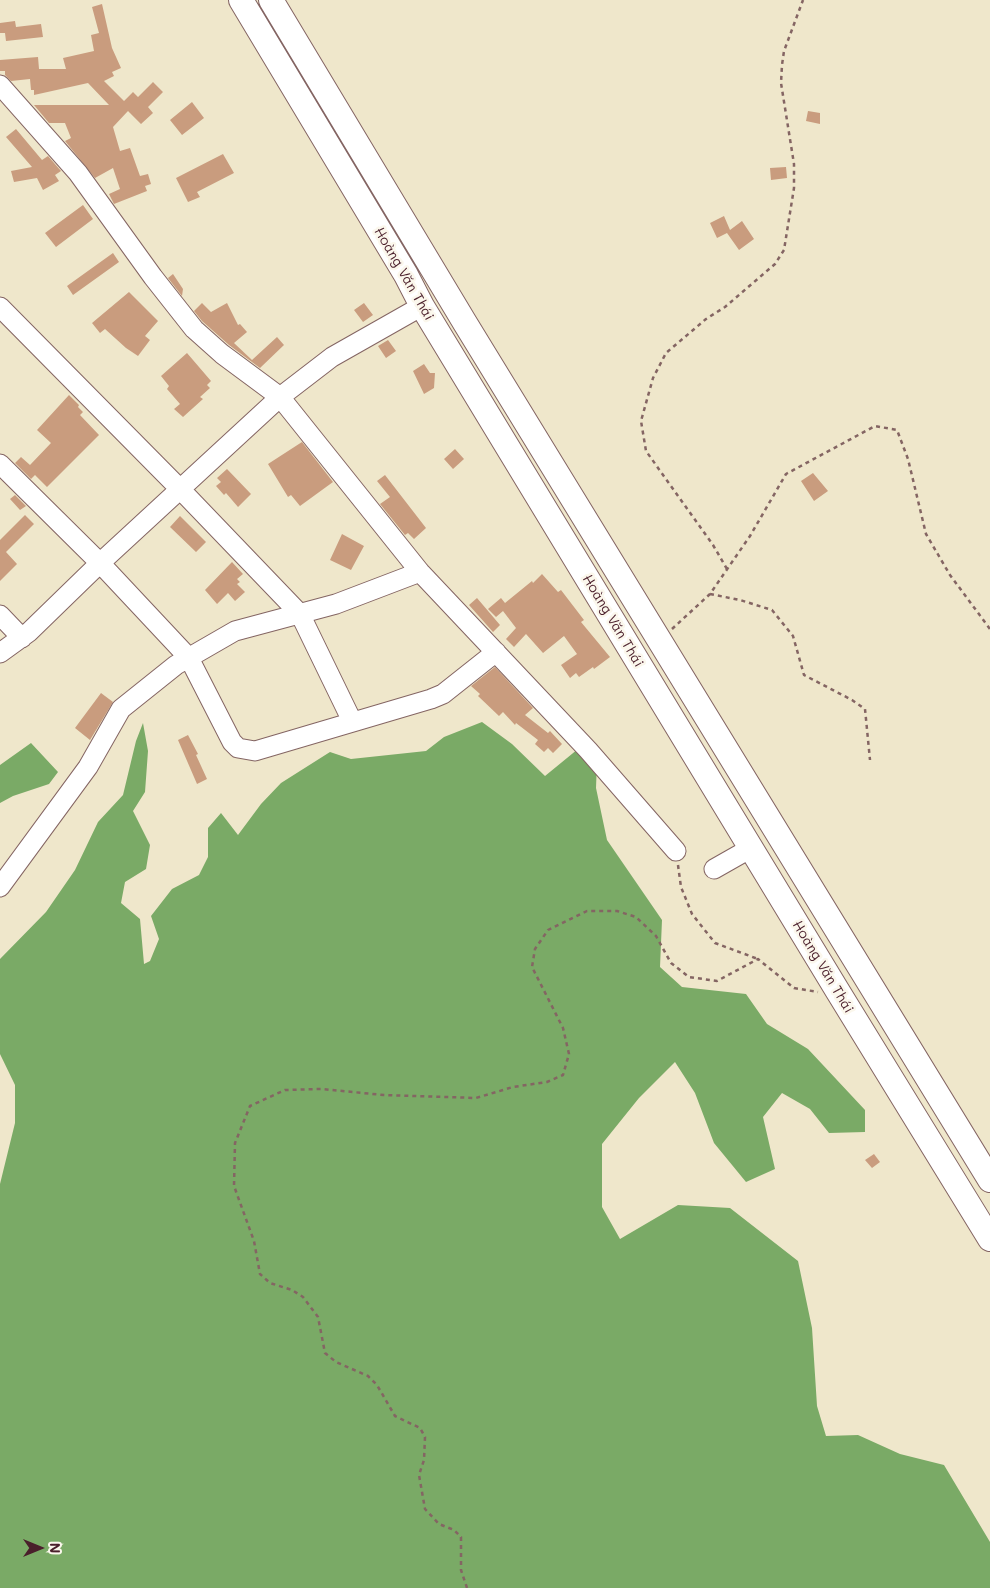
<!DOCTYPE html>
<html>
<head>
<meta charset="utf-8">
<style>
  body { margin:0 }
  #map { position:relative; width:990px; height:1588px; overflow:hidden; background:#efe7cb; font-family:Mali,sans-serif }
  canvas { display:block }
  .north { position:absolute; left:15px; top:1523px; width:50px; height:50px; -webkit-text-stroke:4px #fbf7ec; paint-order:stroke; rotate:90deg; font-size:14px; font-weight:700; line-height:20px; text-align:center; color:#4a1f2b }
  .north::after { content:''; display:block; margin:auto; width:18px; height:22px; background:#4a1f2b; clip-path:polygon(50% 0,100% 100%,50% 72%,0 100%) }
</style>
</head>
<body>
<div id="map">
<canvas width="990" height="1588"></canvas>
<div class="north">N</div>
</div>
<script>
const c = document.querySelector('canvas').getContext('2d');
c.lineJoin = 'round';
function fillPath(path, color) {
  c.fillStyle = color;
  c.fill(path, 'evenodd');
}
function toPath(rows) {
  const path = new Path2D();
  for (const r of rows) {
    path.moveTo(r[0], r[1]);
    for (let i = 2; i < r.length; i += 2) path.lineTo(r[i], r[i + 1]);
  }
  return path;
}
function strokePath(path, color, width, dash) {
  c.strokeStyle = color;
  c.lineWidth = width;
  c.lineCap = dash ? 'butt' : 'round';
  c.setLineDash(dash || []);
  c.stroke(path);
}
function label(font, color, halo, rows, align = 'center') {
  c.font = font + ' Mali,sans-serif';
  c.lineWidth = 5;
  c.setLineDash([]);
  c.textBaseline = 'middle';
  c.strokeStyle = halo;
  c.fillStyle = color;
  for (const [text, x, y, turn = 0] of rows) {
    c.save();
    c.translate(x, y);
    c.rotate((+turn || 0) * Math.PI / 180);
    c.textAlign = isNaN(turn) ? turn : align;
    if (halo) c.strokeText(text, 0, 0);
    c.fillText(text, 0, 0);
    c.restore();
  }
}
const forest = toPath([
  [482,722,512,744,545,776,578,749,597,761,596,788,607,840,662,920,660,967,682,987,746,994,767,1024,808,1049,865,1110,865,1132,829,1133,810,1109,782,1093,763,1117,775,1169,746,1182,714,1143,695,1093,675,1062,639,1098,602,1144,602,1207,620,1239,678,1205,730,1208,798,1261,812,1328,817,1406,826,1436,858,1435,900,1454,944,1465,990,1542,990,1588,0,1588,0,1184,15,1123,15,1085,0,1054,0,959,46,912,75,870,98,822,123,795,136,741,143,723,148,751,145,792,133,811,150,845,146,869,125,882,121,903,140,919,144,964,150,961,159,939,151,916,172,889,199,875,208,857,208,828,221,813,238,835,261,804,281,783,330,752,351,759,426,751,444,737],
  [31,743,58,772,49,784,13,796,0,803,0,765]
]);
const building = toPath([
  [102,4,112,48,121,68,112,72,114,76,104,81,124,101,133,92,138,97,153,82,163,92,148,107,153,113,141,124,128,111,113,127,120,151,130,148,140,176,148,174,151,184,145,186,147,191,114,204,109,194,120,189,113,168,95,178,65,141,71,138,65,123,49,123,34,105,109,105,88,83,34,95,34,90,31,90,30,79,11,81,5,75,5,71,0,71,0,60,38,57,39,69,66,69,63,58,94,51,91,35,99,33,92,7],
  [15,21,16,27,41,24,43,37,6,41,5,33,0,33,0,23],
  [192,102,204,118,182,135,170,120],
  [808,111,820,113,820,124,806,121],
  [16,129,42,160,48,156,61,171,55,175,59,181,43,190,37,178,14,182,11,171,32,167,6,137],
  [223,154,234,173,197,192,200,197,188,202,176,178],
  [786,167,787,178,771,180,770,168],
  [83,205,93,219,56,247,45,233],
  [724,216,730,230,742,221,754,239,739,250,727,233,717,238,710,223],
  [113,253,119,262,73,295,67,286],
  [173,274,183,289,182,296,168,278],
  [129,292,158,321,145,336,150,340,138,356,126,348,105,329,100,333,92,323],
  [202,303,211,312,227,303,238,325,240,324,247,332,234,343,252,360,277,337,284,345,260,368,229,345,202,321,194,311],
  [364,303,373,315,363,322,354,310],
  [388,340,396,351,386,358,378,346],
  [187,353,211,381,207,385,210,388,200,397,203,399,183,417,174,409,180,404,167,389,169,386,161,376],
  [424,364,430,373,435,373,434,388,424,394,413,371],
  [69,395,79,405,78,407,83,412,80,415,99,435,47,487,35,475,31,479,15,463,21,457,30,465,51,443,37,430],
  [302,442,333,482,300,506,291,495,288,497,268,464],
  [455,449,464,459,453,469,444,459],
  [227,469,251,494,238,507,226,493,224,495,216,486,221,482,217,478],
  [813,473,828,491,814,501,801,481],
  [385,475,426,528,414,539,408,533,405,535,380,504,390,497,377,481],
  [15,495,26,506,20,510,10,499],
  [25,515,34,524,6,552,17,564,0,581,0,540],
  [180,516,206,542,196,552,170,527],
  [342,534,364,546,351,570,330,560],
  [232,562,243,574,237,579,240,582,237,584,245,592,235,601,228,593,217,604,205,590],
  [542,574,558,592,561,590,584,620,581,622,610,657,594,669,593,667,579,677,576,673,570,678,561,665,577,654,564,636,543,653,526,634,514,647,506,639,516,628,503,611,496,617,488,609,501,598,505,603,532,581,533,583],
  [477,598,500,625,493,632,469,605],
  [495,667,533,708,525,715,548,733,550,731,562,744,553,753,548,748,544,752,535,744,538,740,516,723,515,725,503,712,499,716,478,696,480,694,471,686],
  [101,693,113,702,90,740,75,728],
  [188,735,198,754,196,755,207,779,197,784,178,740],
  [874,1154,880,1162,872,1168,865,1160]
]);
const path = toPath([
  [727,569,713,545,646,451,641,421,653,378,666,353,706,319,725,307,775,264,784,250,794,188,794,164,781,83,782,65,784,51,803,0],
  [710,594,740,600,772,610,793,636,804,675,852,700,865,709,870,760],
  [672,629,710,594,750,536,786,474,875,426,897,430,908,459,926,534,950,575,990,629],
  [678,865,681,887,692,914,715,943,758,959],
  [467,1588,461,1570,461,1537,454,1530,439,1524,425,1509,419,1475,424,1460,425,1437,420,1428,395,1416,377,1385,368,1376,336,1362,325,1353,318,1317,303,1297,292,1290,270,1283,260,1274,254,1241,234,1186,235,1143,250,1106,285,1090,321,1089,384,1095,476,1098,513,1087,547,1082,563,1075,569,1054,563,1028,532,967,535,949,548,930,587,911,617,911,636,917,656,936,671,963,689,977,717,981,758,959,794,988,818,992]
]);
const minor = toPath([
  [0,85,78,173,153,277,194,329,222,354,280,397,420,572,588,750,676,851],
  [0,307,180,489,300,614,352,721],
  [0,464,100,563,189,658,232,742,238,748,255,751,431,699,443,694,496,652],
  [0,615,22,638],
  [0,653,29,632,100,563,280,397,332,357,422,306],
  [714,869,751,848],
  [0,887,88,767,121,709,176,665,235,631,336,604,420,572]
]);
const major = toPath([
  [241,0,406,275,422,306,837,990,990,1239],
  [271,0,465,323,990,1180]
]);
const streetNames = [
  ["Hoàng Văn Thái",404,274,60],
  ["Hoàng Văn Thái",613,621,59],
  ["Hoàng Văn Thái",823,967,59]
];
fillPath(forest, '#7aaa66');
fillPath(building, '#c99c7e');
strokePath(minor, '#846563', 21);
strokePath(major, '#846563', 26);
strokePath(path, '#846563', 2.5, [4, 4]);
strokePath(minor, '#fff', 19);
strokePath(major, '#fff', 24);
label('14px', '#4a1f2b', '#fbf7ec', streetNames);
</script>
</body>
</html>
